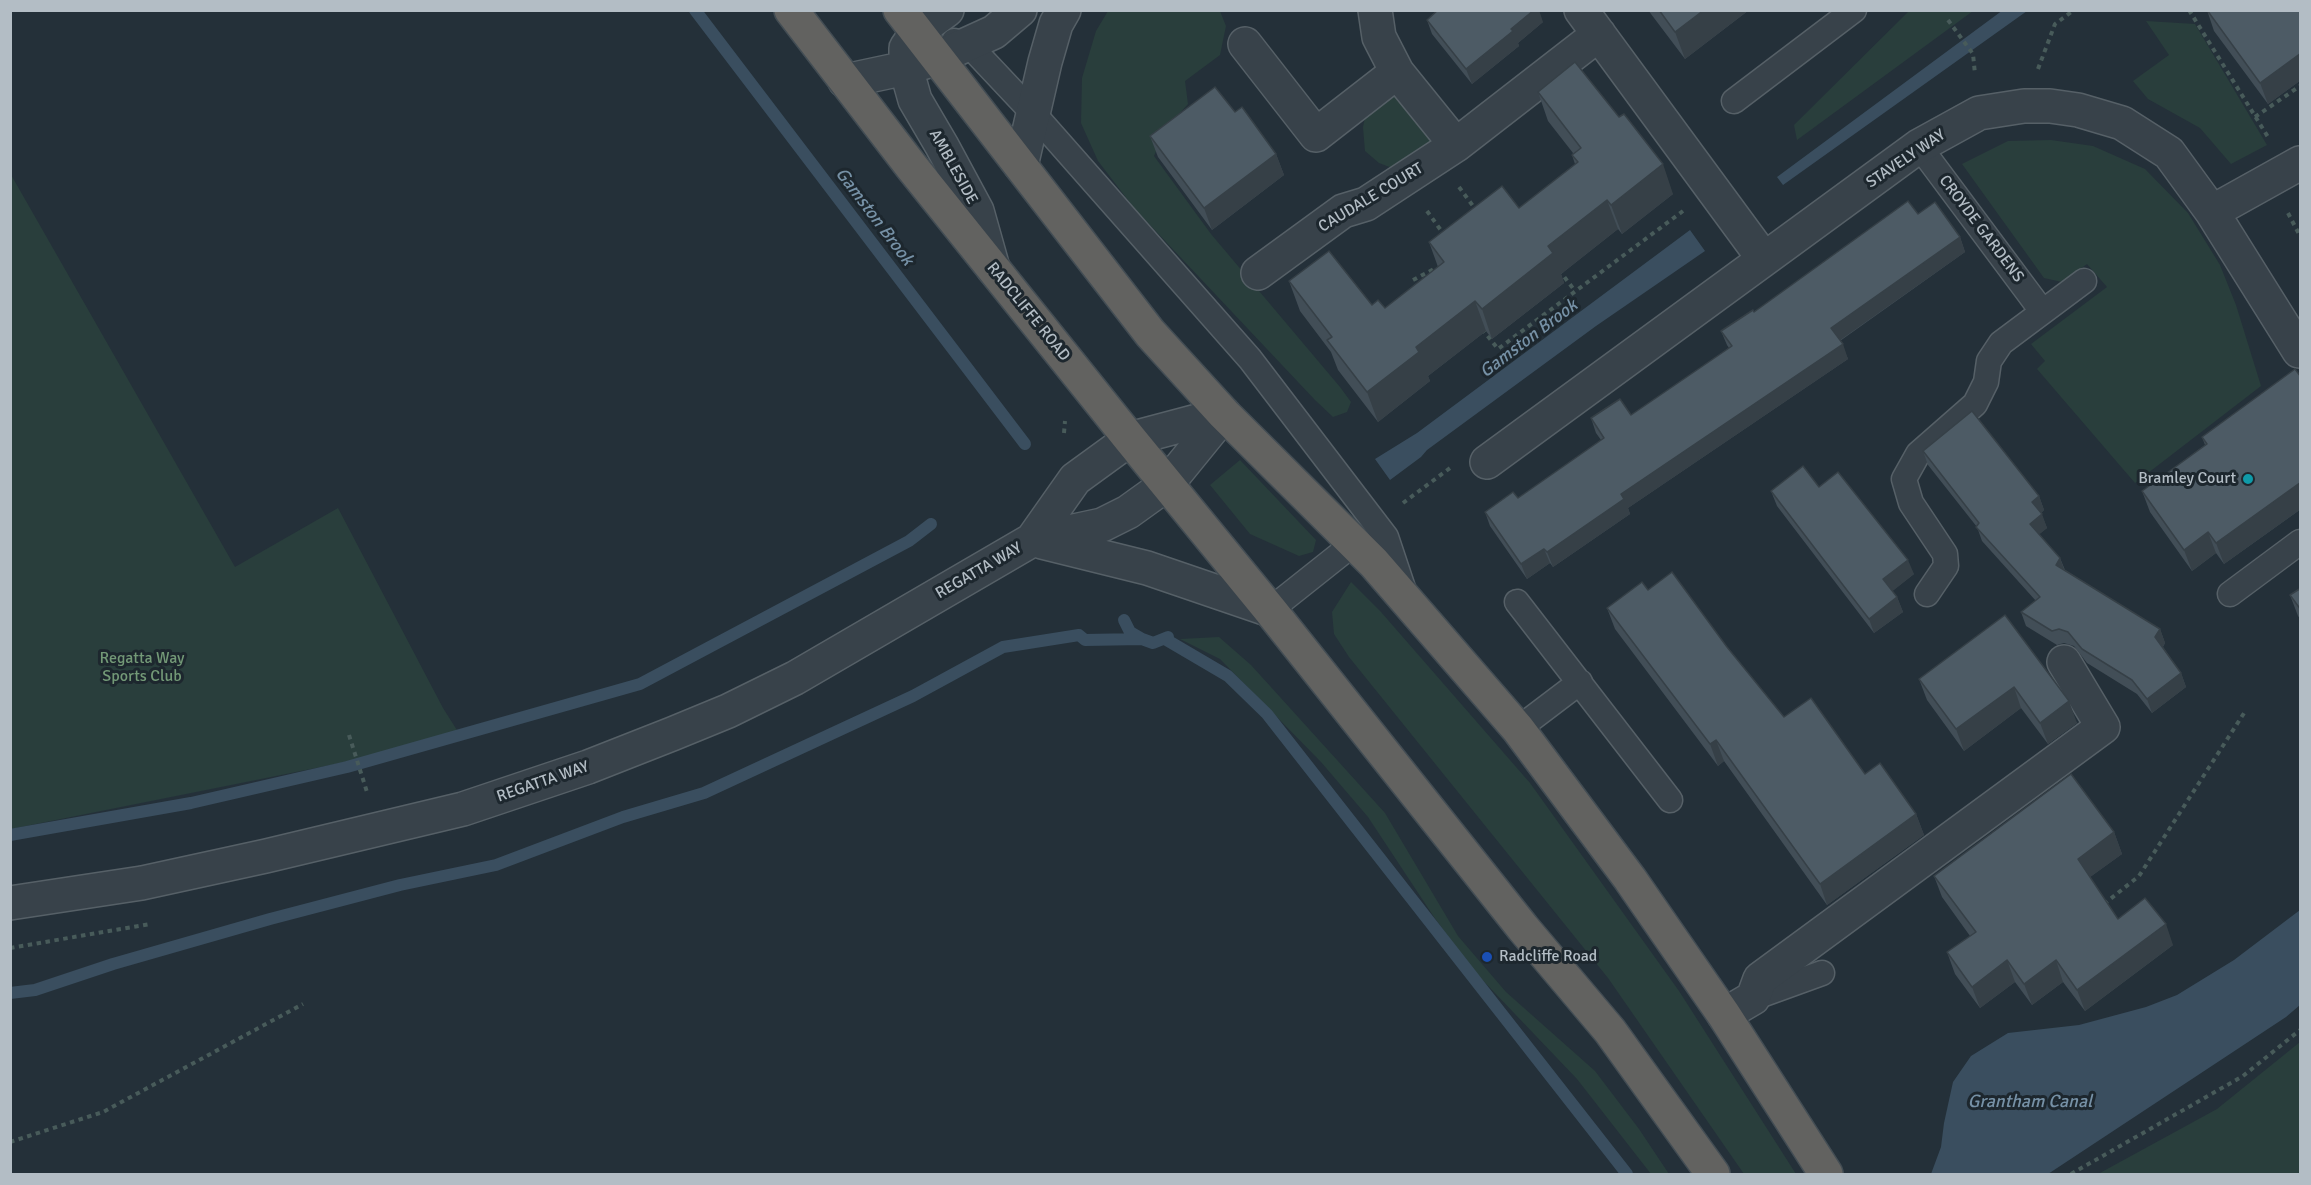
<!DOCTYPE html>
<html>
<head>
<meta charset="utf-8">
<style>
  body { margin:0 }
  #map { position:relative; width:2311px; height:1185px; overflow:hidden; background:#243039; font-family:Signika,sans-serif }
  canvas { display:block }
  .frame { position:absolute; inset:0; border:12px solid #b3bdc5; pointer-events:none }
</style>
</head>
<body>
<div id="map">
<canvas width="2311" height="1185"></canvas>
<div class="frame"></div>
</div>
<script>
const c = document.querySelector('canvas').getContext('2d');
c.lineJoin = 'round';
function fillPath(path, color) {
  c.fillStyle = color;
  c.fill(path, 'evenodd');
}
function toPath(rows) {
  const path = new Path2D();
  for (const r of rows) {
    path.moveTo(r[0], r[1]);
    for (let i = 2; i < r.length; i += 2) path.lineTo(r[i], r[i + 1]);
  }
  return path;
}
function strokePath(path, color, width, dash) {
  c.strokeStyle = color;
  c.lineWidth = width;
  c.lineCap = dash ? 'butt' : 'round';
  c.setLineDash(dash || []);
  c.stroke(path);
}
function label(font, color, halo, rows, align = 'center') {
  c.font = font + ' Signika,sans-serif';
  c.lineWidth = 6;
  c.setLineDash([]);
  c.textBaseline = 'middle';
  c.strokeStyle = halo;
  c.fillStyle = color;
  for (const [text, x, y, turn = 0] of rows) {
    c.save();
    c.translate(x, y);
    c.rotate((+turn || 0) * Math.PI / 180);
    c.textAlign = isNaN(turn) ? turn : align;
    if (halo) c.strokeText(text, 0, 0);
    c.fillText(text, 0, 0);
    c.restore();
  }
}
const green = toPath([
  [1910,10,1973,11,1797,140,1794,125],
  [1108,11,1220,11,1226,26,1220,55,1185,81,1188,104,1165,130,1154,156,1211,234,1340,387,1351,402,1347,412,1333,417,1315,400,1134,208,1098,161,1081,123,1082,78,1096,31],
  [2146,21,2195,24,2267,145,2231,164,2200,128,2148,99,2133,81,2169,55],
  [1405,93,1436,141,1400,171,1379,163,1365,151,1363,127,1366,113,1382,101],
  [2051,140,2093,146,2145,169,2188,213,2220,265,2236,305,2261,386,2135,483,2037,369,2045,361,2031,344,2107,287,2087,264,2062,282,2044,278,1962,164,2008,141],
  [10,173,235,567,338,508,443,708,460,735,351,761,11,829],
  [1240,460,1316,540,1313,552,1299,556,1250,534,1210,485],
  [1351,582,1381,612,1530,783,1679,991,1796,1174,1744,1174,1608,978,1349,657,1334,634,1332,612],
  [1219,637,1251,665,1385,813,1458,936,1506,992,1595,1071,1639,1129,1669,1174,1651,1174,1577,1079,1472,969,1434,917,1368,817,1321,762,1220,659,1180,639],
  [2300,1042,2300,1174,2098,1174,2217,1109]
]);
const water = toPath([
  [2003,10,2027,11,1783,185,1777,177],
  [1690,230,1705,251,1596,326,1427,450,1421,457,1390,480,1375,459,1417,433],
  [2300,910,2300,1005,2286,1017,2048,1174,1931,1174,1941,1147,1944,1123,1953,1082,1971,1056,2008,1033,2079,1025,2146,1007,2177,995,2234,960]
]);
const stream = toPath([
  [695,10,1025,444],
  [1124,620,1130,632,1142,639,1153,643,1168,637],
  [1165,639,1228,676,1267,714,1627,1174],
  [10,835,191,803,347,767,640,684,909,541,931,524],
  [10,993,35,990,113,964,270,919,400,885,496,865,623,817,704,793,913,696,1003,647,1079,635,1085,640,1142,639]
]);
const path = toPath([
  [2189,10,2268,137],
  [1948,20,1973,54,1975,74],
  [2038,69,2055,24,2074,10],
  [2255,117,2300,86],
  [1459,187,1476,210],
  [1427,211,1445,236],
  [2288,213,2300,236],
  [1559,270,1575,291],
  [1413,280,1434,269,1436,272],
  [1482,329,1498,349,1683,211],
  [1064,433,1065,421],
  [1403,503,1450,468],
  [349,735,367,792],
  [2104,904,2139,876,2246,710],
  [10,948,150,924],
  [10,1142,103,1112,303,1004],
  [2071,1174,2243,1076,2300,1030]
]);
const service = toPath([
  [954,41,968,44,1033,113,1250,359,1386,537,1404,591],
  [1734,101,1854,10],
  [1919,146,2042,311],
  [1927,594,1946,566,1945,554,1911,503,1904,479,1918,454,1975,404,1986,382,1989,361,2001,343,2084,281],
  [2230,594,2300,542],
  [1517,602,1670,800],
  [1270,610,1353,544],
  [1518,729,1580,682],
  [1753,998,1822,973]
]);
const minor = toPath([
  [1581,10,1764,259],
  [1245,44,1316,135,1397,72],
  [1456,145,1599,34],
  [2212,212,2299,351],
  [1258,273,1343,211,1366,204,1456,145,1397,72,1379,37,1375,10],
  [1487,462,1919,146,1979,113,2024,106,2050,106,2078,110,2122,123,2169,153,2212,212,2300,163],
  [1032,540,1075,479,1130,439,1224,414],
  [1042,542,1147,568,1270,610],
  [10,903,142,883,266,856,463,809,588,767,672,734,728,711,795,678,1032,540,1102,525,1128,512,1167,484,1224,414],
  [1724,1015,1753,998,1760,979,2103,727,2064,662]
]);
const tertiary = toPath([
  [947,10,917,32,906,48,906,68,915,100,942,146,977,211,993,268],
  [845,81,906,68,937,58,994,32,1020,10],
  [1021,166,1045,62,1056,24,1064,10]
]);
const trunk = toPath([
  [791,10,911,166,1130,439,1270,610,1523,928,1610,1031,1713,1174],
  [900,10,1150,333,1224,414,1374,563,1518,729,1630,879,1724,1015,1826,1174]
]);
const wall = toPath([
  [1648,10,1749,10,1685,59],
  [2207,10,2301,10,2301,80,2268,104,2214,31],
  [1427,20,1543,22,1518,43,1519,46,1472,84,1432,34],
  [1538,92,1673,194,1622,234,1618,229,1561,274,1564,283,1492,339,1486,331,1428,376,1430,381,1378,422,1338,370,1331,352,1300,311,1289,281,1372,305,1385,308,1438,267,1429,242,1519,208,1575,164,1572,155,1573,153,1548,121],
  [1150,136,1276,154,1284,175,1212,230,1158,157],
  [1918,214,1960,237,1965,252,1840,341,1848,359,1628,508,1630,514,1553,567,1550,563,1527,579,1490,526,1485,512,1518,498,1601,440,1596,433,1591,418,1631,415,1729,348,1727,345,1721,331],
  [2301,377,2301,509,2224,564,2216,553,2192,571,2150,512,2142,491,2205,445,2202,437],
  [1923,451,2039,496,2044,510,2041,513,2047,528,2039,534,2060,558,2065,570,2160,629,2165,643,2163,647,2181,673,2186,687,2152,713,2137,694,2087,663,2074,646,2064,643,2057,645,2026,626,2021,612,2036,601,1982,541,1977,527,1928,465],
  [1819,487,1914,574,1892,591,1897,597,1903,612,1874,633,1777,506,1771,491],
  [2301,588,2301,620,2298,616,2290,595],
  [1648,590,1784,717,1865,774,1916,814,1924,835,1827,905,1724,761,1718,766,1615,629,1607,608],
  [2005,615,2077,723,2048,744,2021,708,1964,751,1927,700,1919,679],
  [2114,832,2122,854,2090,877,2118,919,2173,945,2085,1011,2063,982,2032,1005,2015,982,1980,1008,1955,974,1947,952,1970,936,1942,897,1934,876]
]);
const shadedWall = toPath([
  [1534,10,1539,10,1543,22,1518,43,1519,46,1472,84,1466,69,1511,29],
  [1704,10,1749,10,1685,59,1675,32],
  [2301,53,2301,80,2268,104,2260,83],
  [1276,154,1284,175,1212,230,1204,208],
  [1663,164,1673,194,1622,234,1611,205],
  [1607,200,1618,229,1561,274,1564,283,1492,339,1482,309,1548,246],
  [1960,237,1965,252,1836,343,1831,328],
  [1475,301,1486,331,1428,376,1430,381,1378,422,1367,392,1416,347],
  [1843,344,1848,359,1628,508,1630,514,1553,567,1547,552,1621,494],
  [2301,482,2301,509,2224,564,2216,543],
  [2039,496,2044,510,2037,516,2032,502],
  [2042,514,2047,528,2035,538,2030,524],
  [2208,532,2216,553,2192,571,2184,550],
  [1544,549,1550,563,1527,579,1521,564],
  [2060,558,2065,572,2056,565],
  [1908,560,1914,574,1889,594,1883,579],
  [1897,597,1903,612,1874,633,1869,619],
  [2160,629,2165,643,2160,651,2155,637],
  [2181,673,2186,687,2152,713,2147,699],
  [2014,687,2021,708,1964,751,1956,729],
  [2069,701,2077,723,2048,744,2040,723],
  [1716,740,1724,761,1718,766,1710,744],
  [1916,814,1924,835,1827,905,1820,884],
  [2114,832,2122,854,2086,880,2078,859],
  [2166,924,2173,945,2085,1011,2077,990],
  [2007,960,2015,982,1980,1008,1972,987],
  [2056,960,2063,982,2032,1005,2024,984]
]);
const building = toPath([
  [1438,10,1534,10,1511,29,1513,31,1466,69,1427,20,1438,10],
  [1659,10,1704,10,1675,32,1659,10],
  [2207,10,2301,10,2301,53,2260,83,2207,10],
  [1575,62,1619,117,1624,114,1663,164,1611,205,1607,200,1548,246,1553,253,1482,309,1475,301,1416,347,1419,352,1367,392,1327,340,1332,337,1289,281,1329,251,1372,305,1378,300,1385,308,1444,262,1429,242,1502,186,1519,208,1578,162,1572,155,1581,148,1538,92,1575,62],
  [1215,87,1235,112,1242,107,1276,154,1204,208,1150,136,1215,87],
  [1908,201,1918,214,1935,202,1960,237,1831,328,1843,344,1621,494,1624,499,1547,552,1544,549,1521,564,1485,512,1513,492,1518,498,1604,438,1591,418,1620,399,1631,415,1732,346,1721,331,1753,310,1754,312,1908,201],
  [2295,369,2301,377,2301,482,2216,543,2208,532,2184,550,2142,491,2207,444,2202,437,2295,369],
  [1972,411,2039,496,2032,502,2042,514,2030,524,2060,558,2056,565,2160,629,2155,637,2181,673,2147,699,2132,680,2082,649,2068,632,2059,629,2052,631,2021,612,2040,597,1976,527,1979,523,1923,451,1972,411],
  [1803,466,1819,487,1838,472,1908,560,1883,579,1897,597,1869,619,1771,491,1803,466],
  [1672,572,1727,647,1784,717,1811,698,1865,774,1880,763,1916,814,1820,884,1716,740,1710,744,1607,608,1642,582,1648,590,1672,572],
  [2301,588,2301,610,2290,595,2301,588],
  [2005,615,2069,701,2040,723,2014,687,1956,729,1919,679,2005,615],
  [2071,774,2114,832,2078,859,2118,919,2145,898,2166,924,2077,990,2056,960,2024,984,2007,960,1972,987,1947,952,1976,932,1934,876,2071,774]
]);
const markers = [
  [2248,479,6,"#0f9aa8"],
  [1487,957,6,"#1a4fb4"]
];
const streetNames = [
  ["STAVELY WAY",1906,159,-34],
  ["AMBLESIDE",953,167,61],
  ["CAUDALE COURT",1371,198,-31],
  ["CROYDE GARDENS",1981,229,53],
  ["RADCLIFFE ROAD",1028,312,51],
  ["REGATTA WAY",979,571,-30],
  ["REGATTA WAY",543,782,-19]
];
const poiNames = [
  ["Bramley Court",2236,479],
  ["Radcliffe Road",1499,957,"left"]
];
const parkNames = [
  ["Regatta Way",142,659],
  ["Sports Club",142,677]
];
const waterNames = [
  ["Gamston Brook",874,217,53],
  ["Gamston Brook",1529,339,-37],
  ["Grantham Canal",2030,1102]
];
fillPath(green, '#293e3c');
fillPath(water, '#3a4e5f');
strokePath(stream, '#3a4e5f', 12);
strokePath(service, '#566067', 27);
strokePath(minor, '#566067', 36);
strokePath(tertiary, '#566067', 36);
strokePath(trunk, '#434d54', 36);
strokePath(path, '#485b5a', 4, [4.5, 4.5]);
strokePath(service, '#38424a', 24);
strokePath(minor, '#38424a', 33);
strokePath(tertiary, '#38424a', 33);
strokePath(trunk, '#626260', 33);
fillPath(wall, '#424e57');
fillPath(shadedWall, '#364047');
fillPath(building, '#4d5b65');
strokePath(building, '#364047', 1.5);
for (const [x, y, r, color] of markers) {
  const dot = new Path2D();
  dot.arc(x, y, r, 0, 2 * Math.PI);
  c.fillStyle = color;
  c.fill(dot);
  strokePath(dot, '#1d272e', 2);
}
label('16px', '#b3bdc5', '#1d272e', streetNames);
label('16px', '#b3bdc5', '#1d272e', poiNames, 'right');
label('16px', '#739977', '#1d272e', parkNames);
label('italic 18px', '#7691a6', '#1d272e', waterNames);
</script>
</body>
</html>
